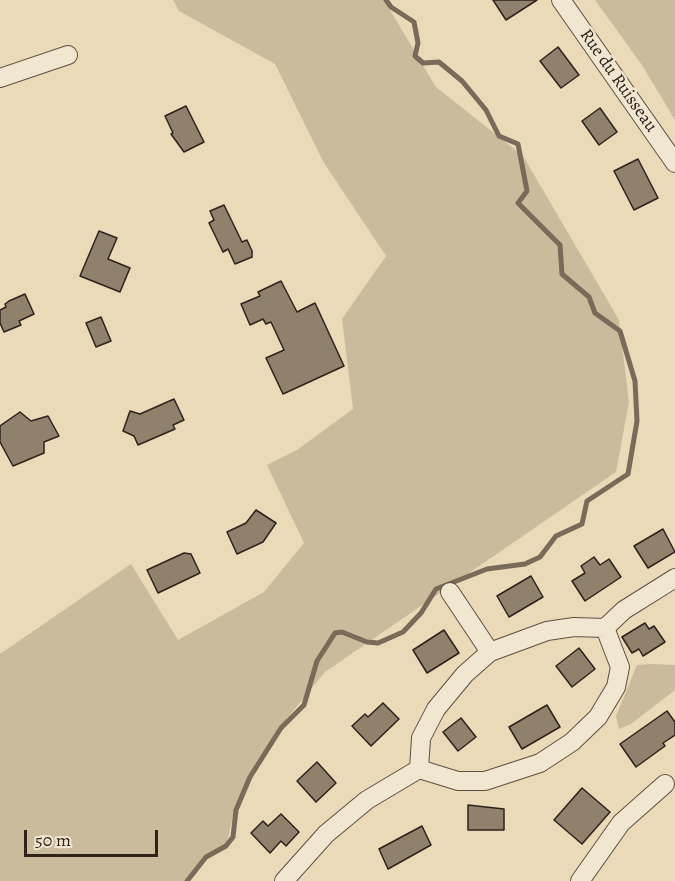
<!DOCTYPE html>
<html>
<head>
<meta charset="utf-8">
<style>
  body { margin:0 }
  #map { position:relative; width:675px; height:881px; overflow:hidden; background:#eadab8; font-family:Alegreya,serif }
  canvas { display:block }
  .scale { position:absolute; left:24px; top:830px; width:134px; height:27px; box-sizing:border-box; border:3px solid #2f211c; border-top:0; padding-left:8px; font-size:18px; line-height:21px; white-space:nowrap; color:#2f211c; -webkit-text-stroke:4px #f1e7d1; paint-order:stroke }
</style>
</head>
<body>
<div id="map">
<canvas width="675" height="881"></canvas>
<div class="scale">50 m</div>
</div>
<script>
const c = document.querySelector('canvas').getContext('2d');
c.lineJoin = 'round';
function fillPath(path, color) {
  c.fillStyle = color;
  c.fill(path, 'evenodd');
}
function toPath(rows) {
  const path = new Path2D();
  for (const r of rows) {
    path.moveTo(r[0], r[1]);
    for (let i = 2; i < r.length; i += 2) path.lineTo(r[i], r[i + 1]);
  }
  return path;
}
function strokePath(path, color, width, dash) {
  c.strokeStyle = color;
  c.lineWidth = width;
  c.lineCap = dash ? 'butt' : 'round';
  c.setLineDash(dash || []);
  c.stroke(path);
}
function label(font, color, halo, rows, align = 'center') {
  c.font = font + ' Alegreya,serif';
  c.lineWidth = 5;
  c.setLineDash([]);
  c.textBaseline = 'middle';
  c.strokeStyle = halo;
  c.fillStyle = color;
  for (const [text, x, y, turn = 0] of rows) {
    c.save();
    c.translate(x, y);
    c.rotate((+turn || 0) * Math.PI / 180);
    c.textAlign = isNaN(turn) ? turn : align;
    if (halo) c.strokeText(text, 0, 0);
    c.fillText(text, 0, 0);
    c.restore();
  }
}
const green = toPath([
  [173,0,384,0,436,87,523,156,619,320,629,402,616,472,325,672,280,727,259,762,235,806,227,843,202,858,184,881,0,881,0,654,131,564,178,640,264,592,304,543,267,465,297,450,353,409,342,319,386,256,324,163,275,64,179,11],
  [595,0,675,0,675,120,642,65],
  [651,664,675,665,675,690,631,724,619,729,616,716,637,665]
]);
const stream = toPath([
  [187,881,206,857,226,846,233,837,236,810,250,777,281,728,304,705,317,661,335,633,342,632,367,642,378,643,403,632,421,613,436,589,487,569,525,564,540,557,556,536,582,524,587,501,628,474,637,421,635,381,620,331,595,313,589,297,562,274,560,245,518,203,527,191,518,144,499,136,486,110,462,81,439,62,423,63,415,56,418,43,414,22,391,7,386,0]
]);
const building = toPath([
  [493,0,537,0,506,20,493,0],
  [558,47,579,75,561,88,540,61,558,47],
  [186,106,204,142,184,152,171,134,173,133,165,116,186,106],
  [600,108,617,132,599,145,582,121,600,108],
  [638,159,658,198,634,210,614,171,638,159],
  [224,205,242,242,247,240,252,251,252,257,235,264,228,249,223,252,209,223,214,220,210,211,224,205],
  [99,231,117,238,108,259,130,268,120,292,80,276,99,231],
  [281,281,297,312,315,303,344,366,283,394,266,358,284,350,271,322,266,324,263,319,250,325,241,304,260,296,258,292,281,281],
  [25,294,34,314,19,321,21,325,4,332,0,323,0,310,6,307,5,304,9,301,25,294],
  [101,317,111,341,96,347,86,323,101,317],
  [174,399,184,420,173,425,175,429,138,445,134,436,123,431,130,411,140,414,174,399],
  [20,412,31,421,48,416,59,436,44,442,44,453,13,466,0,442,0,426,20,412],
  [256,510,276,523,263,542,237,554,227,532,246,523,256,510],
  [663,529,675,552,648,568,634,546,663,529],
  [184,553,191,554,200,573,158,593,147,570,184,553],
  [594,557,600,565,609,559,621,577,585,601,572,581,585,573,581,566,594,557],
  [531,576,543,597,509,617,497,596,531,576],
  [645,623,649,629,654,626,665,642,643,656,639,649,632,653,622,637,645,623],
  [444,630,459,653,427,673,413,650,444,630],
  [579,648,595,669,572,687,556,666,579,648],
  [383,703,399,719,371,746,352,726,365,714,368,717,383,703],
  [547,705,560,727,522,749,509,727,547,705],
  [667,711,675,722,675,735,663,743,665,746,636,767,620,744,667,711],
  [461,718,476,737,458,751,443,732,461,718],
  [317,762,336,783,316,802,297,781,317,762],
  [582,788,610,812,582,844,554,820,582,788],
  [468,805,504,809,504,830,468,830,468,805],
  [281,814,299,832,286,846,281,841,270,853,251,833,263,821,268,826,281,814],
  [422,826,431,845,388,869,379,849,422,826]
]);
const minor = toPath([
  [561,0,675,163],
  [0,78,68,55],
  [450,592,490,652],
  [574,627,605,628,620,667,616,687,598,717,572,742,540,763,485,781,458,781,419,769,421,738,436,709,465,674,490,652,547,631,574,627],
  [605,628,624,610,675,578],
  [284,881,326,834,367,800,419,769],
  [580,881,621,823,665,784]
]);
const streetNames = [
  ["Rue du Ruisseau",618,81,55]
];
fillPath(green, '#cabb9d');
strokePath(stream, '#796a5a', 5);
fillPath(building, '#90816d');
strokePath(building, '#2f211c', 1.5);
strokePath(minor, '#5e4f43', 20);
strokePath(minor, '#f1e7d1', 18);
label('18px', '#2f211c', '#f1e7d1', streetNames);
</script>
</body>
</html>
